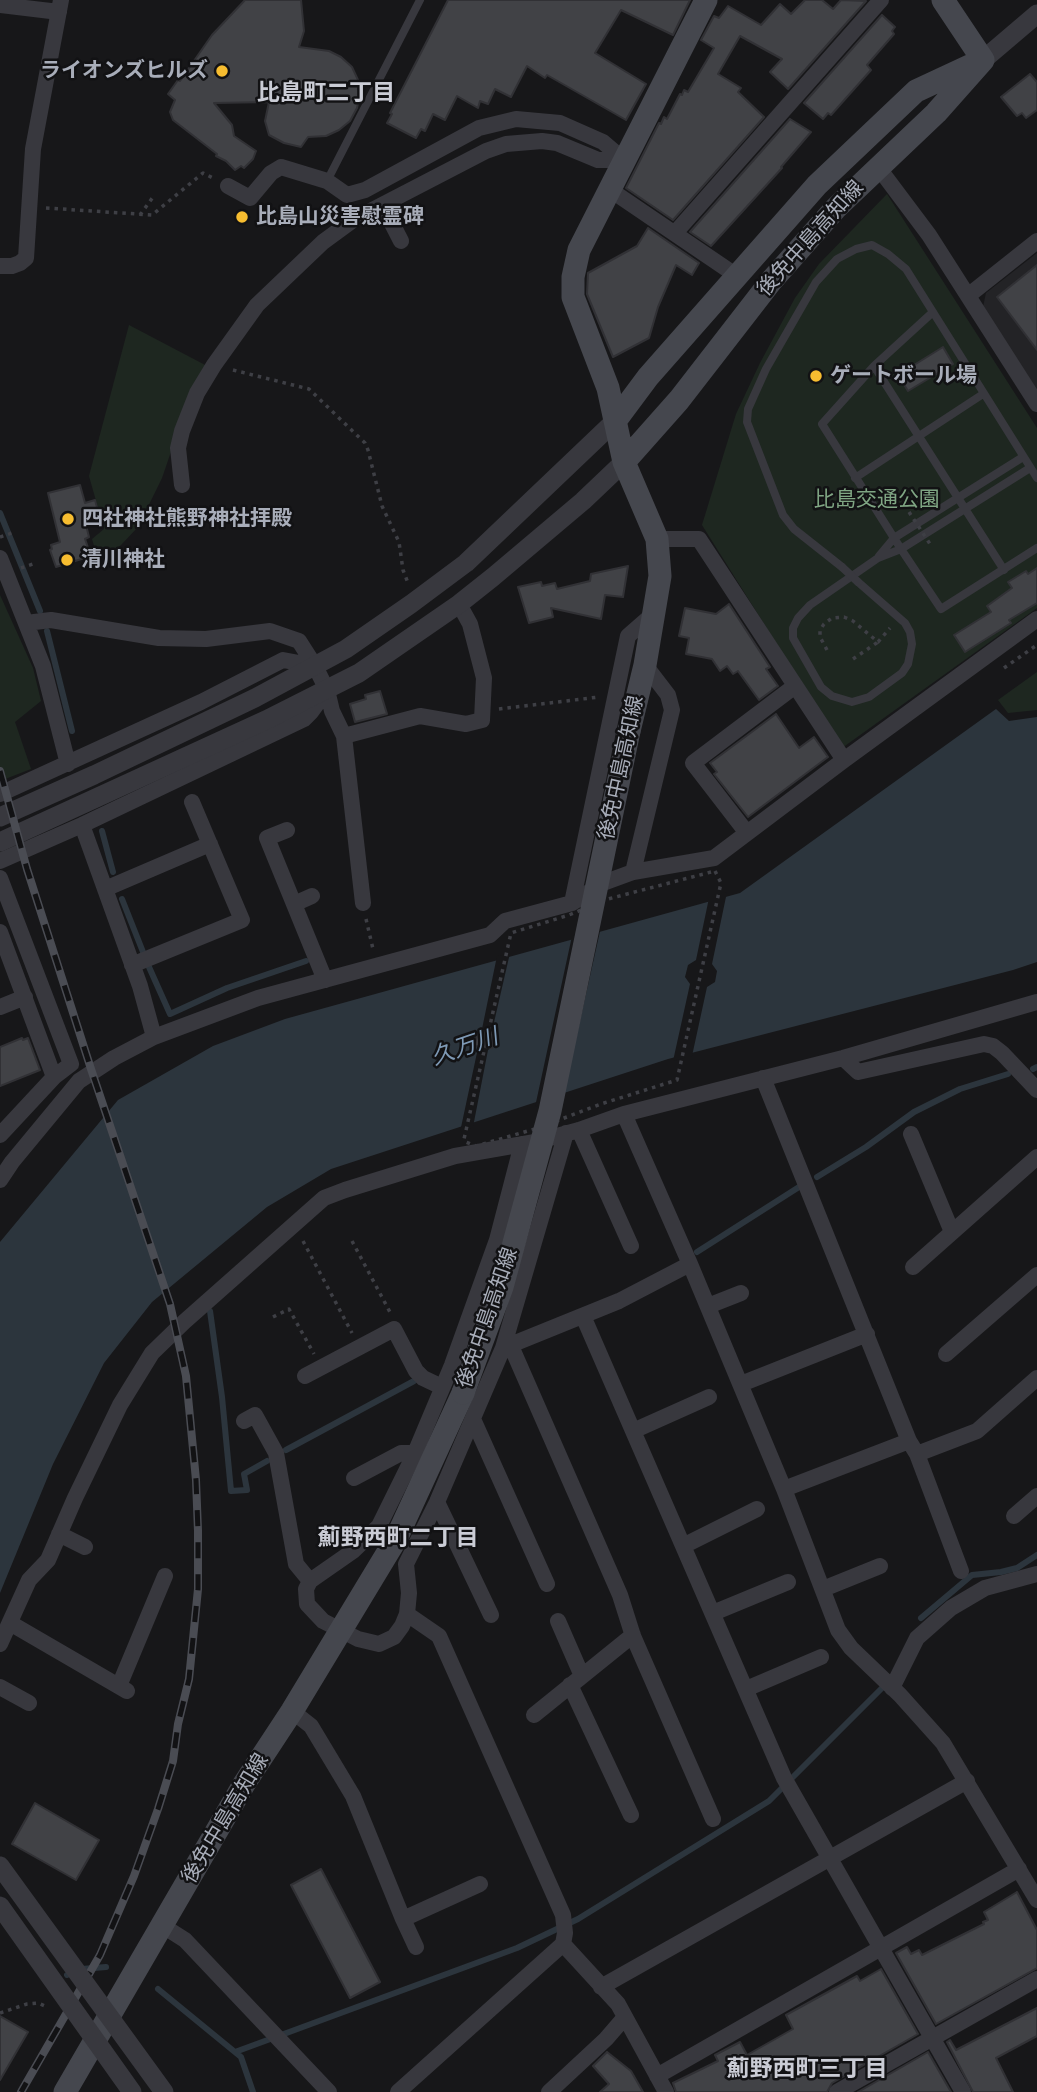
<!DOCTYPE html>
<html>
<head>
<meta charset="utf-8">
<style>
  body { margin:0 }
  canvas { display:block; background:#171719 }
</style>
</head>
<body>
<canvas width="1037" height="2092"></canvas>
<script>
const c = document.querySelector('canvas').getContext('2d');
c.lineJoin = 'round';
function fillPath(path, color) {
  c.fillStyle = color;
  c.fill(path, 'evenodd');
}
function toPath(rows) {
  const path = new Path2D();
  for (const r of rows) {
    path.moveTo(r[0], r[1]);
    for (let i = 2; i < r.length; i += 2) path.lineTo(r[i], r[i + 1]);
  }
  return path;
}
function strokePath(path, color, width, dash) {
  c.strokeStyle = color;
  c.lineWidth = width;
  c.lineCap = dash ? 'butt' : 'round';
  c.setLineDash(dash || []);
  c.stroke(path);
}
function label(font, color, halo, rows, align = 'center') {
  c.font = font + ' Signika,"Noto Sans JP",sans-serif';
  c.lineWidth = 5;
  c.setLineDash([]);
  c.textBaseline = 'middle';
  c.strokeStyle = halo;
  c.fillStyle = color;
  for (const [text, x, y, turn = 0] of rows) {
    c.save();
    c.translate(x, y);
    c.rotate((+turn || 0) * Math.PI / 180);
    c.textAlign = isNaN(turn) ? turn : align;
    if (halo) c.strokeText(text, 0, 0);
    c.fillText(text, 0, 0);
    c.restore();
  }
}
const built = toPath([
  [1037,253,1037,391,983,307,986,293]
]);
const green = toPath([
  [887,194,1037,428,1037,608,842,748,702,525,736,414,760,363,795,298,819,264],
  [129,325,207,366,178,431,162,478,138,527,121,545,104,559,97,556,92,539,104,529,89,476],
  [0,595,33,668,41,701,15,722,31,769,0,781],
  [1037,672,1037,710,1008,713,998,700]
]);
const water = toPath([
  [996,709,1009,721,1037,717,1037,962,1013,970,668,1059,331,1169,267,1207,152,1302,104,1363,53,1464,0,1593,0,1242,118,1100,213,1046,285,1019,740,893]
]);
const pier = toPath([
  [727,892,712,964,717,971,715,982,707,987,692,1056,673,1061,690,984,685,977,688,965,696,960,709,898],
  [601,927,563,1097,535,1107,572,936],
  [510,953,492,1031,496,1037,495,1046,488,1050,473,1127,460,1132,478,1048,474,1041,476,1033,482,1029,497,956]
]);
const stream = toPath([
  [0,513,40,611],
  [47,631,72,731],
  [102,831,113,872],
  [122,899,143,952],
  [149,967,170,1014,227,988,306,961],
  [1033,1069,1037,1067],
  [817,1177,866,1147,914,1112,960,1089,1008,1074],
  [697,1252,799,1187],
  [210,1311,222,1397,231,1491,247,1490,244,1474,267,1461],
  [286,1450,414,1381],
  [921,1618,972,1575,1001,1572,1017,1568,1037,1555],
  [67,1975,82,1969,106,1967],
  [158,1989,241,2057,253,2092],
  [235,2052,517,1948,578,1919,769,1801,882,1688]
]);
const building = toPath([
  [245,0,301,0,304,31,299,47,329,51,341,57,352,67,358,80,360,94,357,108,350,121,339,130,326,136,308,137,301,147,284,143,269,135,265,121,269,102,214,103,232,125,234,136,256,151,253,159,244,168,241,166,235,170,226,161,216,156,217,154,173,120,170,112,175,100,168,94,178,80,180,81,212,35,245,0],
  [448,0,690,0,673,35,621,10,595,53,646,84,626,120,547,75,545,78,527,66,511,97,495,89,488,104,480,101,478,108,457,96,445,120,433,114,425,131,421,129,416,138,387,123,392,114,390,113,448,0],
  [805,0,822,0,833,9,841,0,866,1,788,89,770,72,782,59,740,36,718,74,741,88,738,92,764,117,673,220,626,188,659,123,661,124,664,117,667,119,680,94,682,95,684,90,688,92,714,48,701,40,714,16,719,18,728,6,761,25,780,4,791,14,805,0],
  [882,15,895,27,892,31,894,34,867,65,871,70,831,115,828,113,823,119,804,103,882,15],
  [1030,74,1037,82,1037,110,1026,118,1022,113,1017,116,1001,97,1030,74],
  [790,119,811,132,781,167,782,168,711,246,690,232,790,119],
  [648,228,699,263,692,275,676,265,658,307,649,338,613,357,587,294,588,273,637,246,648,228],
  [1037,265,1037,350,997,297,1037,265],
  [943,347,953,364,908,391,898,375,943,347],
  [80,485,85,503,95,500,101,522,86,525,89,537,85,539,91,556,56,567,50,550,52,549,51,545,60,542,48,493,80,485],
  [628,566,623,597,605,595,601,619,551,608,553,617,529,623,518,587,541,582,542,586,555,583,557,589,590,581,591,574,628,566],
  [1037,568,1037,603,1009,620,1011,623,965,652,954,635,991,612,987,606,1012,588,1008,582,1026,571,1028,574,1037,568],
  [729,604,770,667,766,669,778,686,759,700,738,671,733,674,727,666,720,671,712,659,686,654,689,638,679,636,685,608,716,614,729,604],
  [380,691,387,714,355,722,350,704,366,699,365,695,380,691],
  [776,714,799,748,814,737,828,757,748,817,714,774,717,772,710,763,776,714],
  [483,1031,494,1033,492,1048,475,1046,477,1034,483,1031],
  [22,1038,23,1040,28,1038,40,1070,0,1086,0,1047,22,1038],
  [35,1803,99,1840,76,1880,12,1844,35,1803],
  [321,1869,380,1982,350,1998,291,1885,321,1869],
  [1017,1892,1037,1930,1037,1968,936,2024,896,1953,907,1947,911,1954,919,1950,922,1955,984,1924,983,1922,988,1920,984,1912,1017,1892],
  [881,1969,918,2034,832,2083,827,2092,676,2092,673,2083,718,2061,715,2055,740,2042,747,2055,793,2029,786,2015,857,1976,860,1981,881,1969],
  [1037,2008,1037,2036,996,2058,1013,2092,973,2092,947,2042,950,2040,956,2050,1037,2008],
  [0,2016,28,2032,0,2080,0,2016],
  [607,2052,631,2071,643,2092,600,2092,609,2084,593,2066,607,2052],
  [928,2052,951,2092,858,2092,928,2052]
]);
const path = toPath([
  [46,208,152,215,203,173,215,179],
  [140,215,153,197],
  [233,370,309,389,365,443,368,450,382,506,399,542,403,570,408,583],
  [0,537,15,532],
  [21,568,33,564],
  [827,650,820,637,820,630,824,624,832,618,844,617,853,621,878,642,890,628],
  [853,659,878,642],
  [1004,668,1037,645],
  [499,709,599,697],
  [715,871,721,883,677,1080,601,1104,538,1128,476,1146,466,1142,464,1139,511,933,569,915,608,899,715,871],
  [366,919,373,949],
  [303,1241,352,1333],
  [352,1241,391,1314],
  [273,1317,289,1309,314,1354],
  [0,2013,27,2004,38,2003,47,2007]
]);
const service = toPath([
  [327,181,420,0],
  [933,312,874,366,1004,570],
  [874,366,822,424,901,549,941,609,1037,548],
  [855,478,983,394],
  [879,556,894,538,1023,457],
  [842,567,794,529,783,515,747,422,748,409,766,369,816,282,837,259,856,249,872,245,888,254,906,269,1037,478],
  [858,582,905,623,910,632,912,644,908,664,902,673,869,697,852,702,832,696,821,687,793,638,793,628,798,618,810,605,878,558,901,549,1030,468]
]);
const minor = toPath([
  [0,5,59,12],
  [878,167,929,235,1037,404],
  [228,186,250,198,271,173,281,167,327,181,347,195,365,190,479,128,516,119,560,123,603,142,624,160],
  [609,189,737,276],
  [383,206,401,241],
  [675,233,881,0],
  [0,266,12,266,20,263,26,258,33,149,61,0],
  [969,295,1037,241],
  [182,485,178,448,182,431,197,393,214,365,257,305,323,242,353,220,486,151,506,144,542,141,557,143,598,160,624,160],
  [657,539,699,539,844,760],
  [0,558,43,666,68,764],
  [26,623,51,620,159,638,206,639,270,631,299,641,315,666,327,690,332,711,344,736,363,903],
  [344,736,420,716,466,724,482,720,484,678,470,624,459,604],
  [0,794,201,702,283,660,315,666],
  [82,825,140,986,154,1037],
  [287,830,267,838,325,980],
  [747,833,693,763,795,686],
  [0,861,82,825,304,719,311,712,327,690],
  [633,872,672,710,668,695,645,665],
  [0,878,71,1064,54,1077],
  [105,889,210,844],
  [572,903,628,636,652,615],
  [294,904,312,896],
  [0,932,54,1077,0,1135],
  [132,965,242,920,192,802],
  [0,1007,25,997],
  [843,1058,858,1072,984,1044,993,1046,1002,1053,1037,1090],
  [763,1078,909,1441,784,1489],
  [624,1114,690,1264,784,1489,838,1630,851,1648,900,1695,943,1743,1037,1900],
  [579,1130,631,1246],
  [911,1134,952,1232],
  [522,1144,497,1240,452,1365,415,1453,379,1526,353,1551,310,1581,306,1589,307,1604,323,1621,358,1639,379,1644,394,1637,402,1626,407,1614,409,1593,406,1564,437,1502,503,1348,619,1301,690,1264],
  [0,1180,12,1162,79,1081,114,1058,154,1037,258,998,490,935,505,921,572,903,603,883,633,872,714,858,844,760,1037,619],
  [913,1267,1037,1157],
  [708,1306,741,1293],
  [583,1316,784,1778,963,2092],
  [511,1346,620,1595,633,1636,713,1819],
  [503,1348,566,1133],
  [946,1354,1037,1275],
  [305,1376,394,1329,416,1371,423,1378,442,1387],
  [741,1384,867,1334],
  [473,1419,547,1584],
  [244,1421,255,1415,276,1453,296,1564,310,1581],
  [633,1431,709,1397],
  [909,1441,917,1454,977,1431,1037,1378],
  [917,1454,961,1571],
  [354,1478,401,1453,415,1453],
  [437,1502,491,1615],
  [1014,1516,1037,1496],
  [59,1534,85,1547],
  [683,1546,757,1509],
  [823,1589,880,1566],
  [713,1613,788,1582],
  [407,1614,439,1636,563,1915,565,1933,563,1944,618,2004,666,2092],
  [558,1621,582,1676],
  [10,1623,127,1691],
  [0,1644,29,1580,48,1560,75,1498,120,1405,152,1353,184,1322,324,1198,345,1190,455,1156,535,1142,579,1130,624,1114,843,1058,1037,1002],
  [570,1685,631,1815],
  [119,1686,165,1576],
  [0,1687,29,1703],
  [892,1688,917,1638,951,1608,985,1588,1037,1574],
  [746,1689,821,1657],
  [292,1711,311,1726,353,1796,403,1919,416,1947],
  [534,1715,633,1635],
  [403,1919,480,1884],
  [163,1926,185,1940,329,2092],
  [601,1987,967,1781],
  [657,2076,1019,1869],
  [398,2092,563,1944],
  [549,2092,606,2039,625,2017],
  [837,2092,1037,1979]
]);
const tertiary = toPath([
  [983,60,1037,14],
  [0,817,94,775,255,698,346,649,411,604,466,563,616,420],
  [0,842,266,720,359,673,459,604,493,577,583,501,624,462]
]);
const secondary = toPath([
  [943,0,983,60],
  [616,420,648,377,817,185,916,91,974,64],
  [624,462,679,400,772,280,835,209,936,113,983,60],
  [629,731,645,665,660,576,657,539,624,462,608,388,573,297,573,277,579,250,706,0],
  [65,2092,244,1784,292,1711,396,1539,463,1393]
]);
const rail = toPath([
  [0,771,27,869,91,1069,170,1304,186,1376,196,1480,198,1531,198,1589,189,1679,178,1724,173,1761,158,1809,134,1876,100,1955,21,2092]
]);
const pathBridge = toPath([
  [909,512,932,547]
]);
const serviceBridge = toPath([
  [842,567,858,582]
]);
const tertiaryBridge = toPath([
  [0,1866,164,2092],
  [0,1906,132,2092]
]);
const secondaryBridge = toPath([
  [463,1393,502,1287,550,1111,629,731]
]);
const markers = [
  [222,71,7,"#f7bd30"],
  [242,217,7,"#f7bd30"],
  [816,376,7,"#f7bd30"],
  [68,519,7,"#f7bd30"],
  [67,560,7,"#f7bd30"]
];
const poiNames = [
  ["ライオンズヒルズ",208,71,"right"],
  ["比島山災害慰霊碑",256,217],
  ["ゲートボール場",830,376],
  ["四社神社熊野神社拝殿",82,519],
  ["清川神社",81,560]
];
const streetNames = [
  ["後免中島高知線",811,239,-48],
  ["後免中島高知線",622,768,-78],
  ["後免中島高知線",488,1318,-71],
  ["後免中島高知線",226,1819,-59]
];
const parkNames = [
  ["比島交通公園",877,500]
];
const neighbourhoodNames = [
  ["比島町二丁目",326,94],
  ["薊野西町二丁目",398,1539],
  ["薊野西町三丁目",807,2070]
];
const waterNames = [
  ["久万川",465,1048,-19]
];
fillPath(built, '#232326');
fillPath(green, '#1e2720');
fillPath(water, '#2c353d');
fillPath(pier, '#171719');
strokePath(stream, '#2c353d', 6);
fillPath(building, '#414246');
strokePath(building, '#313135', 2);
strokePath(path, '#3e3f45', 3.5, [3.5, 5]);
strokePath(service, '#38383e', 8);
strokePath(minor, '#38383e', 16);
strokePath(tertiary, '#38383e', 19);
strokePath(secondary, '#45474e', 23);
strokePath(rail, '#4a4c53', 8);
strokePath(rail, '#121214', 5, [16]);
strokePath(pathBridge, '#3e3f45', 3.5, [3.5, 5]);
strokePath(serviceBridge, '#38383e', 8);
strokePath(tertiaryBridge, '#38383e', 19);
strokePath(secondaryBridge, '#45474e', 23);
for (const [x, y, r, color] of markers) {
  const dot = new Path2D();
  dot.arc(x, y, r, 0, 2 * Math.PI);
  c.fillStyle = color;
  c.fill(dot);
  strokePath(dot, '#121214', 2.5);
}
label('bold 21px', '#a8adb9', '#121214', poiNames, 'left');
label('21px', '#a8adb9', '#121214', streetNames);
label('21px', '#7fa583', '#121214', parkNames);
label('bold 23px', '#caccd5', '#121214', neighbourhoodNames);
label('italic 23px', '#7e99b5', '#121214', waterNames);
</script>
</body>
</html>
